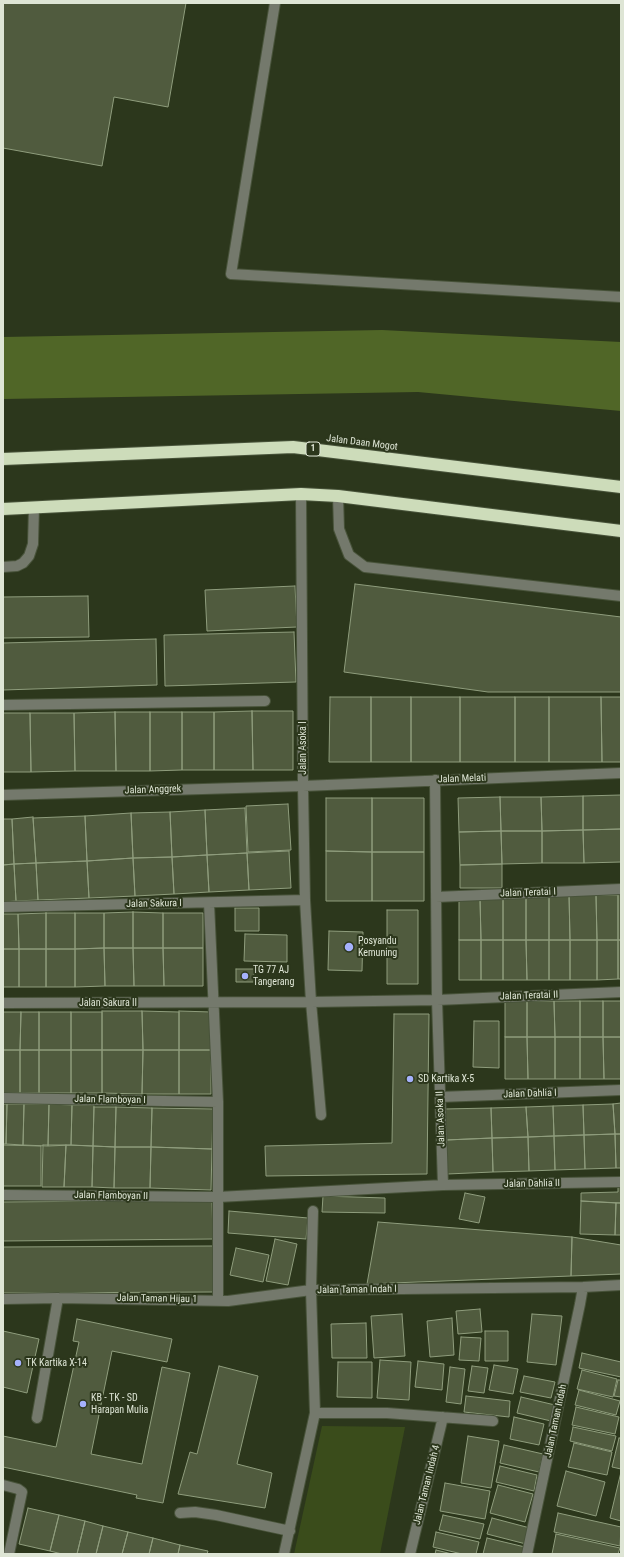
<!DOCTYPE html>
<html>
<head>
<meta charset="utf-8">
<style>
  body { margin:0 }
  #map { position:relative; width:624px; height:1557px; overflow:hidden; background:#2c371c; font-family:"Roboto Condensed",sans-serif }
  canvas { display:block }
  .frame { position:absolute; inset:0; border:4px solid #dee5d5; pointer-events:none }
</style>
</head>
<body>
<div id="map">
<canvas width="624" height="1557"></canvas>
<div class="frame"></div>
</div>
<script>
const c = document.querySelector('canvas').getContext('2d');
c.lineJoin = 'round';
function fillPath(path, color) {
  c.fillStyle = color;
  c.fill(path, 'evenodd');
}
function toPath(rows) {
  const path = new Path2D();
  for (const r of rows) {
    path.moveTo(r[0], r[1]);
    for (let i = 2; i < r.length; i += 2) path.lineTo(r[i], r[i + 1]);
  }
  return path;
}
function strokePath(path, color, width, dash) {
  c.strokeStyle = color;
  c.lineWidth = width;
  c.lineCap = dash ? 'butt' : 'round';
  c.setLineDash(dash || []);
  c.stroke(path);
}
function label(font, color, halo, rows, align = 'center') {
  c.font = font + ' "Roboto Condensed",sans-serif';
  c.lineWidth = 4;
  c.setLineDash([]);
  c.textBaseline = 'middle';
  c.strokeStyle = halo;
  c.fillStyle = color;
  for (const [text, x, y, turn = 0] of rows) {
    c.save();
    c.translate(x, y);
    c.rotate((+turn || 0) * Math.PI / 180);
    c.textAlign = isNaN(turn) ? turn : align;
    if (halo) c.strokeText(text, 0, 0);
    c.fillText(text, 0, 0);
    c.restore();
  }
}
const green = toPath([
  [322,1426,405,1427,380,1554,294,1554]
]);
const water = toPath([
  [382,330,621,342,621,411,418,392,3,399,3,337]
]);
const building = toPath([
  [3,3,186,3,168,107,114,97,102,166,3,148,3,3],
  [355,584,621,617,621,692,488,692,344,672,355,584],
  [295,586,297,627,207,631,205,590,295,586],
  [88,596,89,637,3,638,3,597,88,596],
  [294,632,296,682,165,686,164,635,294,632],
  [156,639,157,685,3,690,3,643,156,639],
  [330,697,371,697,371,762,329,762,330,697],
  [371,697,411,697,411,762,371,762,371,697],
  [411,697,460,697,460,762,411,762,411,697],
  [460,697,515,697,515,762,460,762,460,697],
  [515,697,549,697,549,762,515,762,515,697],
  [549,697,601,697,602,762,549,762,549,697],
  [601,697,621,697,621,762,602,762,601,697],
  [252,711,253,770,214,770,214,712,252,711],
  [252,711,293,711,293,770,253,770,252,711],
  [115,712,116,771,75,771,74,713,115,712],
  [115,712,150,712,150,771,116,771,115,712],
  [150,712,182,712,182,770,150,771,150,712],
  [182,712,214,712,214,770,182,770,182,712],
  [3,713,30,713,31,772,3,772,3,713],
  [30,713,74,713,75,771,31,772,30,713],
  [621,795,621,829,583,830,583,796,621,795],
  [583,796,583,830,542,831,541,797,583,796],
  [500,797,501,831,459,832,458,798,500,797],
  [500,797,541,797,542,831,501,831,500,797],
  [326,798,372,798,372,852,326,851,326,798],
  [372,798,424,798,424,852,372,852,372,798],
  [288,804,291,850,248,852,246,806,288,804],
  [245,808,247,853,207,855,205,810,245,808],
  [205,810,207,855,172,857,170,812,205,810],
  [170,812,172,857,133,858,131,813,170,812],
  [131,813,133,858,87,861,85,816,131,813],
  [85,816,87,861,36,863,33,818,85,816],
  [33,817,36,863,14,864,12,819,33,817],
  [3,819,12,819,14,864,3,865,3,819],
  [621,829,621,862,584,863,583,830,621,829],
  [583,830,584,863,542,863,542,831,583,830],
  [501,831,502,864,460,865,459,832,501,831],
  [501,831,542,831,542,863,502,864,501,831],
  [289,851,291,888,249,890,247,853,289,851],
  [326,851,372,852,372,901,326,901,326,851],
  [372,852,424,852,424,901,372,901,372,852],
  [247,853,249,890,209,892,207,855,247,853],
  [207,855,209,892,174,894,172,857,207,855],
  [172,857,174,894,135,896,133,858,172,857],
  [133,858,135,896,89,898,87,861,133,858],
  [87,861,89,898,38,900,36,863,87,861],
  [36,863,38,900,16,901,14,864,36,863],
  [14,864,16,901,3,902,3,865,14,864],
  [502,864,502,888,460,888,460,865,502,864],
  [618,891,621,891,621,940,618,940,618,891],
  [549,894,549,940,526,940,526,895,549,894],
  [549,894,569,894,570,940,549,940,549,894],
  [569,894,596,895,597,940,570,940,569,894],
  [503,895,526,895,526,940,503,940,503,895],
  [596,895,618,895,618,940,597,940,596,895],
  [459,898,480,898,481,940,459,940,459,898],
  [480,898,503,898,503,940,481,940,480,898],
  [235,908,259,908,259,931,235,931,235,908],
  [387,910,418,910,418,984,387,984,387,910],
  [133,912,163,913,163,948,133,948,133,912],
  [133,912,133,948,104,948,104,913,133,912],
  [46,913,46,949,19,949,18,914,46,913],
  [46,913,75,913,75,949,46,949,46,913],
  [75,913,104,913,104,948,75,949,75,913],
  [163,913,203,913,203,948,163,948,163,913],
  [3,914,18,914,19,949,3,949,3,914],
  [329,931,363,932,362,971,328,970,329,931],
  [245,934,287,935,287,962,244,961,245,934],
  [459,940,481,940,481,980,459,980,459,940],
  [481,940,503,940,503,980,481,980,481,940],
  [503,940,526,940,527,980,503,980,503,940],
  [526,940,549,940,549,980,527,980,526,940],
  [549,940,570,940,570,980,549,980,549,940],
  [570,940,597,940,597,980,570,980,570,940],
  [597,940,618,940,618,979,597,980,597,940],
  [618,940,621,940,621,979,618,979,618,940],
  [104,948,105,986,75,987,75,949,104,948],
  [104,948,133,948,134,986,105,986,104,948],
  [133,948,163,948,164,986,134,986,133,948],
  [163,948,203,948,203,986,164,986,163,948],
  [3,949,19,949,19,987,3,987,3,949],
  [19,949,46,949,46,987,19,987,19,949],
  [46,949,75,949,75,987,46,987,46,949],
  [236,969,254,969,254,982,236,982,236,969],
  [505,1001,527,1001,527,1037,505,1037,505,1001],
  [527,1001,554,1001,555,1037,527,1037,527,1001],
  [554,1001,580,1001,580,1037,555,1037,554,1001],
  [580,1001,603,1001,603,1037,580,1037,580,1001],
  [603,1001,621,1001,621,1037,603,1037,603,1001],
  [102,1011,142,1011,143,1050,102,1050,102,1011],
  [142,1011,179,1012,179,1050,143,1050,142,1011],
  [179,1011,211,1012,211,1050,179,1050,179,1011],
  [3,1012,21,1012,20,1050,3,1050,3,1012],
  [21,1012,39,1012,39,1050,20,1050,21,1012],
  [39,1012,71,1012,71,1050,39,1050,39,1012],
  [71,1012,102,1012,102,1050,71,1050,71,1012],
  [394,1014,429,1014,427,1174,266,1176,265,1146,392,1143,394,1014],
  [474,1021,499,1021,499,1068,473,1067,474,1021],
  [505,1037,527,1037,528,1079,505,1079,505,1037],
  [527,1037,555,1037,555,1079,528,1079,527,1037],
  [555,1037,580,1037,580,1079,555,1079,555,1037],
  [580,1037,603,1037,604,1079,580,1079,580,1037],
  [603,1037,621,1037,621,1079,604,1079,603,1037],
  [3,1050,20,1050,20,1093,3,1093,3,1050],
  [20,1050,39,1050,39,1093,20,1093,20,1050],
  [39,1050,71,1050,71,1093,39,1093,39,1050],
  [71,1050,102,1050,102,1093,71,1093,71,1050],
  [102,1050,143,1050,142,1094,102,1093,102,1050],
  [143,1050,179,1050,179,1094,142,1094,143,1050],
  [179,1050,211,1050,211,1094,179,1094,179,1050],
  [621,1103,621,1134,615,1134,613,1104,621,1103],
  [3,1104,7,1104,6,1144,3,1144,3,1104],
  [7,1104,24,1104,23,1145,6,1144,7,1104],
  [24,1104,49,1104,48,1146,23,1145,24,1104],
  [49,1104,72,1105,71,1145,48,1146,49,1104],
  [613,1104,615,1134,584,1135,583,1105,613,1104],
  [72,1105,94,1105,93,1146,71,1145,72,1105],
  [583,1105,584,1135,554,1136,553,1106,583,1105],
  [553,1106,554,1136,528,1137,526,1107,553,1106],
  [94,1107,116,1107,115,1147,93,1146,94,1107],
  [116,1107,152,1108,151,1147,115,1147,116,1107],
  [526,1107,528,1137,492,1138,491,1108,526,1107],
  [152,1108,213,1109,212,1149,151,1147,152,1108],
  [491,1108,492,1138,446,1140,444,1109,491,1108],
  [615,1134,616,1168,585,1169,584,1135,615,1134],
  [615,1134,621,1134,621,1168,616,1168,615,1134],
  [584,1135,585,1169,555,1170,554,1136,584,1135],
  [554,1136,555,1170,529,1171,528,1137,554,1136],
  [528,1137,529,1171,493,1172,492,1138,528,1137],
  [492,1138,493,1172,447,1174,446,1140,492,1138],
  [3,1145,41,1146,41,1186,3,1186,3,1145],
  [43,1145,66,1145,64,1187,42,1187,43,1145],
  [66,1145,93,1146,92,1187,64,1187,66,1145],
  [93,1146,115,1147,114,1188,92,1187,93,1146],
  [115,1147,151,1147,150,1188,114,1188,115,1147],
  [151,1147,212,1149,211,1190,150,1188,151,1147],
  [618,1186,621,1186,621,1203,581,1201,581,1193,618,1192,618,1186],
  [465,1193,485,1197,479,1223,459,1219,465,1193],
  [323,1196,385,1198,385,1213,322,1212,323,1196],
  [212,1200,213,1239,3,1241,3,1202,212,1200],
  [581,1201,616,1203,615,1235,580,1234,581,1201],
  [616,1203,621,1203,621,1235,615,1235,616,1203],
  [229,1211,308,1218,306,1239,228,1233,229,1211],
  [378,1222,572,1237,571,1276,367,1284,378,1222],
  [572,1237,621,1245,621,1274,571,1276,572,1237],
  [275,1239,297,1244,288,1285,266,1281,275,1239],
  [213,1246,213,1292,3,1293,3,1247,213,1246],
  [236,1248,269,1255,263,1282,230,1275,236,1248],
  [480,1309,482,1332,458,1334,456,1311,480,1309],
  [402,1314,405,1356,374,1358,371,1316,402,1314],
  [532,1314,562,1316,556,1365,527,1362,532,1314],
  [452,1318,454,1355,430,1357,427,1321,452,1318],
  [77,1319,172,1339,167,1362,112,1351,91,1454,142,1464,162,1367,190,1373,163,1503,136,1498,137,1495,3,1467,3,1436,56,1447,79,1342,73,1341,77,1319],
  [366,1323,367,1358,332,1358,331,1324,366,1323],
  [3,1331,39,1339,27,1393,3,1387,3,1331],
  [485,1331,508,1331,508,1361,485,1361,485,1331],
  [461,1337,481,1338,479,1361,459,1360,461,1337],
  [582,1353,621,1362,621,1377,579,1368,582,1353],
  [380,1360,411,1362,409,1400,377,1398,380,1360],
  [418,1361,444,1364,442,1390,415,1387,418,1361],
  [338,1362,372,1362,372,1398,337,1397,338,1362],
  [494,1365,518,1369,513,1394,489,1390,494,1365],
  [219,1366,258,1376,237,1464,272,1473,265,1508,178,1494,190,1452,197,1454,219,1366],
  [472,1366,488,1368,484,1393,468,1391,472,1366],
  [450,1367,465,1369,461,1404,446,1402,450,1367],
  [582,1370,617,1379,613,1397,577,1389,582,1370],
  [524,1376,555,1382,551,1398,520,1392,524,1376],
  [618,1380,621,1380,621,1397,614,1396,618,1380],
  [579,1390,620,1401,616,1415,575,1405,579,1390],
  [466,1396,510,1401,509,1417,464,1412,466,1396],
  [521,1397,555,1405,551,1421,517,1413,521,1397],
  [576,1407,619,1417,615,1434,572,1425,576,1407],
  [514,1417,544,1424,539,1445,510,1439,514,1417],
  [573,1427,616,1436,612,1451,570,1441,573,1427],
  [468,1436,499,1441,491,1488,461,1483,468,1436],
  [619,1438,621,1438,621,1469,612,1467,619,1438],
  [574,1443,612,1452,607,1475,568,1467,574,1443],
  [504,1445,543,1454,539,1472,500,1463,504,1445],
  [500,1466,537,1475,534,1491,496,1482,500,1466],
  [566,1471,605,1482,596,1516,557,1506,566,1471],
  [621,1472,621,1521,610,1518,621,1472],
  [445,1483,490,1491,485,1519,440,1511,445,1483],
  [498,1485,533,1494,525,1522,490,1513,498,1485],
  [28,1508,59,1515,50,1551,19,1544,28,1508],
  [558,1513,621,1527,620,1546,554,1532,558,1513],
  [59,1515,85,1521,77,1554,62,1554,50,1551,59,1515],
  [443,1515,484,1524,480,1539,439,1530,443,1515],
  [492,1518,530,1528,526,1544,487,1534,492,1518],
  [85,1521,103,1526,96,1554,77,1554,85,1521],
  [103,1526,128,1532,122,1554,96,1554,103,1526],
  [128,1532,153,1538,149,1554,122,1554,128,1532],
  [436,1532,479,1542,476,1554,462,1554,433,1547,436,1532],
  [556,1534,620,1548,618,1554,552,1554,556,1534],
  [153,1538,180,1545,178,1554,149,1554,153,1538],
  [487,1538,525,1547,523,1554,483,1554,487,1538],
  [180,1545,208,1551,207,1554,178,1554,180,1545],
  [436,1550,452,1554,435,1554,436,1550]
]);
const minor = toPath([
  [275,3,231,274,621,297],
  [301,494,303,786,305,900,311,1002,321,1115],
  [338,496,339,529,349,555,365,567,621,596],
  [3,567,17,566,23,563,29,556,33,544,34,507],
  [3,705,265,701],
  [3,795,303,786,621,773],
  [436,897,621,889],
  [209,903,218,1102,218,1300],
  [3,907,305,900],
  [3,1003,311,1002,437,1000,621,992],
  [440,1097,621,1090],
  [3,1098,218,1102],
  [443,1185,621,1182],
  [3,1195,218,1197,443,1185,437,1000,435,780],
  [3,1299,58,1298,228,1301,311,1290,583,1287,621,1285],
  [315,1413,387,1413,493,1421],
  [37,1418,58,1298],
  [3,1485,18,1489,22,1492,9,1554],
  [180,1513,195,1512,216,1515,290,1531],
  [284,1554,315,1413,311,1290,313,1211],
  [410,1554,443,1417],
  [527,1554,580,1304,583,1287]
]);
const highway = toPath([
  [3,459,293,447,621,487],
  [3,509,301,494,338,496,621,531]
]);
const markers = [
  [349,947,5,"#a5b1fc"],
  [245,976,4,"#a5b1fc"],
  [410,1079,4,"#a5b1fc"],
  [18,1363,4,"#a5b1fc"],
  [83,1404,4,"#a5b1fc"]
];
const shields = [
  [313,449,14]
];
const shieldNames = [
  ["1",313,449]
];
const streetNames = [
  ["Jalan Daan Mogot",362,443,7],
  ["Jalan Asoka I",303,748,-90],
  ["Jalan Melati",462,779,-2],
  ["Jalan Anggrek",153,790,-2],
  ["Jalan Teratai I",528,893,-2],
  ["Jalan Sakura I",154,904,-1],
  ["Jalan Teratai II",529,996,-2],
  ["Jalan Sakura II",108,1003],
  ["Jalan Dahlia I",530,1094,-2],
  ["Jalan Flamboyan I",110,1100,1],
  ["Jalan Asoka II",441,1119,-92],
  ["Jalan Dahlia II",532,1184,-1],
  ["Jalan Flamboyan II",111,1196,1],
  ["Jalan Taman Indah I",357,1290,-1],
  ["Jalan Taman Hijau 1",157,1299,1],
  ["Jalan Taman Indah",556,1421,-78],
  ["Jalan Taman Indah 4",427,1485,-76]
];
const poiNames = [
  ["Posyandu",358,941],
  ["Kemuning",358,953],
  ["TG 77 AJ",253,970],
  ["Tangerang",253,982],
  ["SD Kartika X-5",418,1079],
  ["TK Kartika X-14",26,1363],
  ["KB - TK - SD",91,1398],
  ["Harapan Mulia",91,1410]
];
fillPath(green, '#3a4c1b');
fillPath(water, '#506627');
fillPath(building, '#505b3e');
strokePath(building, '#8f9d7d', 1);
strokePath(minor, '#48533a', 12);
strokePath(highway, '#48533a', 14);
strokePath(minor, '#74796c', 10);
strokePath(highway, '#cddcba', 12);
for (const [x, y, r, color] of markers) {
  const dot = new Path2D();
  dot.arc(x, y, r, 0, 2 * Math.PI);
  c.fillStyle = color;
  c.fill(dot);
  strokePath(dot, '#2c371c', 1.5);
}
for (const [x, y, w] of shields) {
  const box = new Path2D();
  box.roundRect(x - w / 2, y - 7, w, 14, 3);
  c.fillStyle = '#2c371c';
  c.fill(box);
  strokePath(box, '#dee5d5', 1);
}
label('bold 9px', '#dee5d5', null, shieldNames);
label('10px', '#dee5d5', '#2c371c', streetNames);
label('10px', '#dee5d5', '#2c371c', poiNames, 'left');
</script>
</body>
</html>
